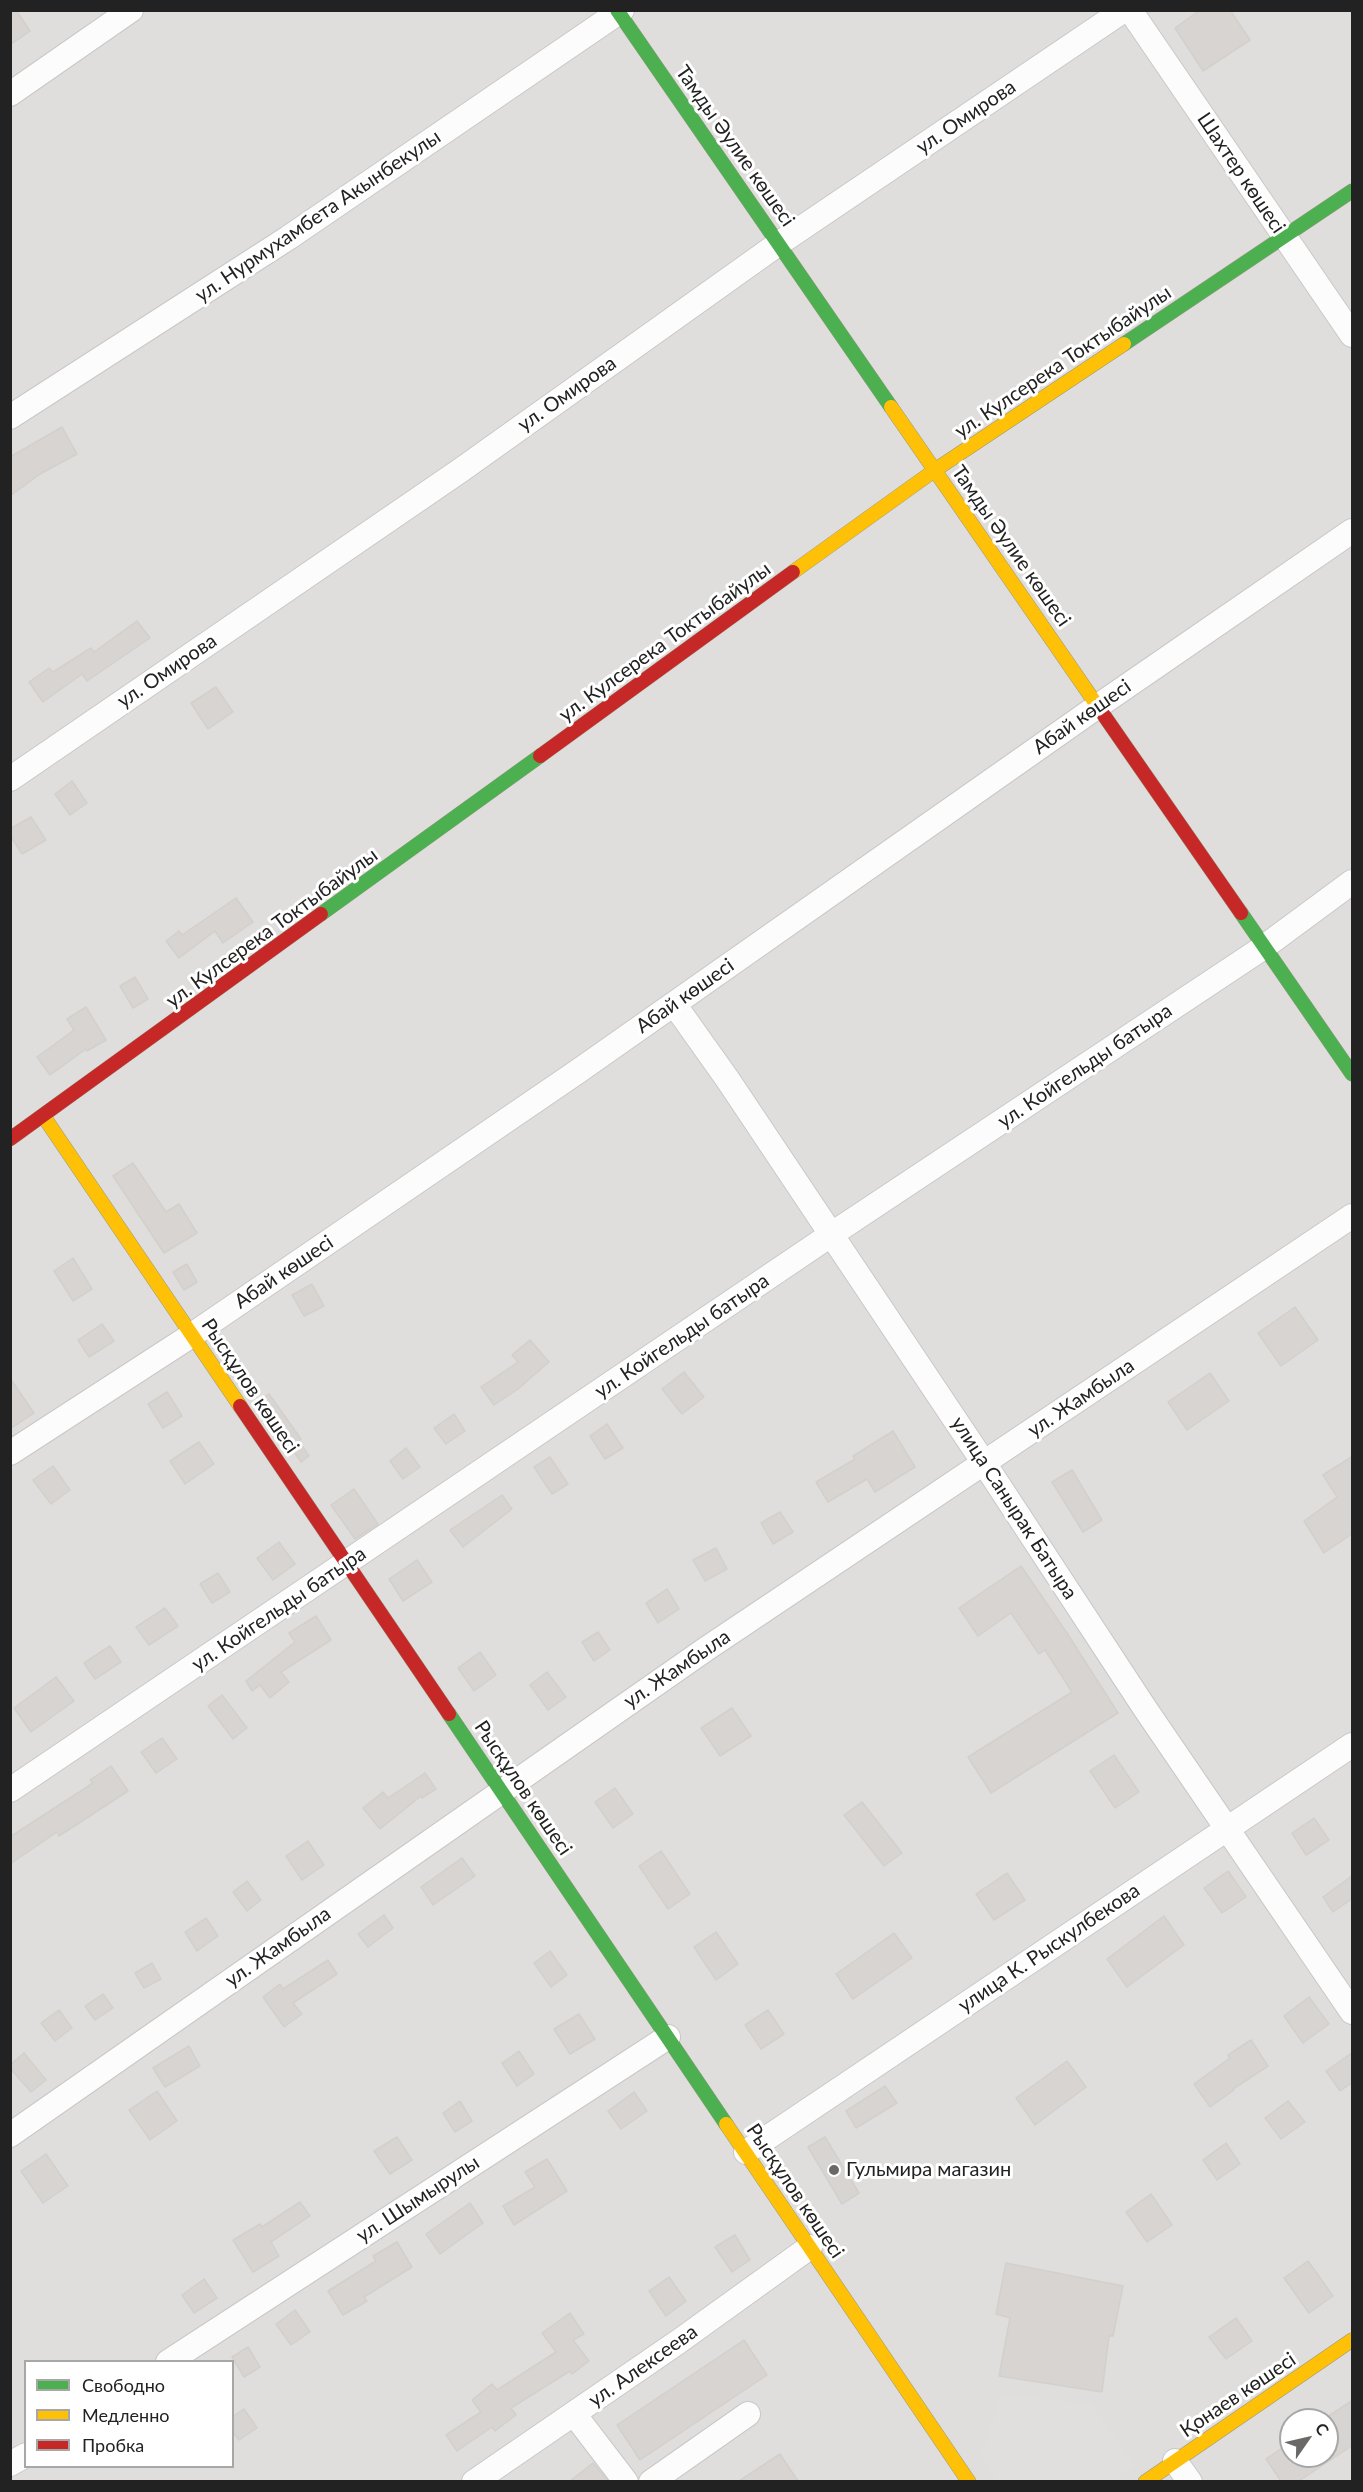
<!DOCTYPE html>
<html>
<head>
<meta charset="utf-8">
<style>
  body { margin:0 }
  #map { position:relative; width:1363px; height:2492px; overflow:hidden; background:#f0eeeb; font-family:Lato,sans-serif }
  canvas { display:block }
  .frame { position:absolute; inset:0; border:12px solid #222; pointer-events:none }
  .legend { position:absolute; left:24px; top:2360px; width:210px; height:108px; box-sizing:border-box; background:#fff; border:2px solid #a7a7a7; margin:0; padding:8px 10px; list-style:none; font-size:18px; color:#222 }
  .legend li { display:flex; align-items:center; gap:12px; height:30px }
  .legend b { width:30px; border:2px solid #a7a7a7 }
  .north { position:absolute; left:1279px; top:2408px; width:60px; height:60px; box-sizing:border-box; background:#fff; border:2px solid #a7a7a7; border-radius:50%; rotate:56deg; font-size:16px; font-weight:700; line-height:24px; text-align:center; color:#222 }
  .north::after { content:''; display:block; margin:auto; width:21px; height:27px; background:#6a6968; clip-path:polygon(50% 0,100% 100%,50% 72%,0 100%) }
</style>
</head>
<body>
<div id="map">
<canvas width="1363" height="2492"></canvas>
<div class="frame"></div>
<ul class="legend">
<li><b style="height:8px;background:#4caf50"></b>Свободно</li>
<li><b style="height:8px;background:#ffc107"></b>Медленно</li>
<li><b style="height:8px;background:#c62828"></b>Пробка</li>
</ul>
<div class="north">С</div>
</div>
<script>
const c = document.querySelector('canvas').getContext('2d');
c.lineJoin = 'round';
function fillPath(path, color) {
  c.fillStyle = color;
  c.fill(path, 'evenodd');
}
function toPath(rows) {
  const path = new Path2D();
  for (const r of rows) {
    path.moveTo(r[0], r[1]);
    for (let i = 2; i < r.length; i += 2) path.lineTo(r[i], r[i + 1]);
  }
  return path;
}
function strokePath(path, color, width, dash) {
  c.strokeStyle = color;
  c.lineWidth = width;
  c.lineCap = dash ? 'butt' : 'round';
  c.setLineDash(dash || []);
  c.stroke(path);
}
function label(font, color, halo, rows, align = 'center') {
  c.font = font + ' Lato,sans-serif';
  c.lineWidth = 6;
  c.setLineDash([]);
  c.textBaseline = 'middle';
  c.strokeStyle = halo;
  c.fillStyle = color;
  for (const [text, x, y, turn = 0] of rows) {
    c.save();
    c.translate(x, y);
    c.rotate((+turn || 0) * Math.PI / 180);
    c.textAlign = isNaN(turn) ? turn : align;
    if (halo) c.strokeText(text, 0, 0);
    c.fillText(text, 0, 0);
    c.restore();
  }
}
const residential = toPath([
  [11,11,1352,11,1352,2481,11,2482],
  [26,2362,232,2362,232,2466,26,2466],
  [1291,2420,1327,2420,1327,2456,1291,2456]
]);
const parking = toPath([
  [1002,2394,1091,2404,1136,2466,1113,2481,997,2481,981,2457]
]);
const building = toPath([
  [10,10,16,10,30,31,10,45,10,10],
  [1200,10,1230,10,1250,40,1203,71,1175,28,1200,10],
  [62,427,77,454,40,474,10,496,10,457,62,427],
  [137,621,150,638,87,681,82,674,43,702,29,682,49,668,53,672,91,648,94,652,137,621],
  [216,687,233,712,208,729,191,703,216,687],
  [72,781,87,803,70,815,55,794,72,781],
  [31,817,46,840,22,854,10,835,10,829,31,817],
  [236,898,253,922,223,943,215,931,179,958,166,941,179,931,182,935,236,898],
  [135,977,148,999,133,1008,120,986,135,977],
  [86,1007,106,1040,87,1051,86,1049,50,1075,37,1057,74,1030,67,1019,86,1007],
  [133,1163,166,1212,179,1204,197,1233,164,1253,113,1176,133,1163],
  [73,1258,92,1289,73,1301,54,1271,73,1258],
  [187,1264,197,1282,184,1290,173,1272,187,1264],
  [312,1284,324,1306,304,1316,292,1295,312,1284],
  [1295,1307,1318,1340,1281,1366,1258,1333,1295,1307],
  [102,1324,114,1341,89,1357,78,1340,102,1324],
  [530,1340,549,1362,518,1389,494,1405,481,1387,518,1362,512,1355,530,1340],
  [684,1372,704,1397,682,1414,662,1389,684,1372],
  [1210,1373,1229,1401,1187,1430,1168,1402,1210,1373],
  [10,1378,34,1413,10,1429,10,1378],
  [167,1392,182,1416,163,1428,148,1404,167,1392],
  [269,1394,301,1439,299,1441,309,1456,301,1462,259,1401,269,1394],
  [454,1414,465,1431,446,1444,434,1428,454,1414],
  [607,1424,623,1448,605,1459,590,1436,607,1424],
  [893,1431,915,1467,875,1492,867,1479,828,1502,816,1482,855,1459,853,1456,893,1431],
  [199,1442,214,1464,185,1484,170,1461,199,1442],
  [406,1448,420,1467,403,1479,390,1461,406,1448],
  [1353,1456,1353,1533,1324,1553,1304,1521,1337,1497,1323,1475,1353,1456],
  [550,1457,568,1484,552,1494,534,1467,550,1457],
  [53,1466,70,1490,51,1504,33,1480,53,1466],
  [1072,1470,1102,1520,1083,1532,1052,1482,1072,1470],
  [354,1489,378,1524,355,1539,331,1505,354,1489],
  [502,1495,512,1509,463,1547,450,1530,502,1495],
  [780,1512,793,1532,773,1544,761,1523,780,1512],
  [279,1542,295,1564,273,1580,257,1558,279,1542],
  [716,1548,727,1569,705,1581,693,1560,716,1548],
  [417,1560,432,1582,403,1601,389,1579,417,1560],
  [1021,1566,1065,1630,1118,1713,991,1793,968,1757,1072,1692,1045,1650,1039,1654,1011,1613,978,1636,959,1608,1021,1566],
  [218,1573,230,1592,212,1603,200,1584,218,1573],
  [667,1589,679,1609,658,1623,646,1603,667,1589],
  [165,1608,178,1626,149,1645,136,1627,165,1608],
  [316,1616,331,1640,281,1672,289,1682,270,1698,260,1685,252,1691,246,1681,295,1642,289,1633,316,1616],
  [598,1632,610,1650,594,1661,582,1642,598,1632],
  [110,1646,121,1662,95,1679,84,1663,110,1646],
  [480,1652,496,1675,474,1691,458,1668,480,1652],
  [547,1672,566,1697,548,1710,530,1685,547,1672],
  [56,1677,74,1701,31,1732,14,1708,56,1677],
  [222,1695,247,1728,233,1739,208,1706,222,1695],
  [732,1708,751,1736,720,1756,701,1728,732,1708],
  [162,1738,177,1759,156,1773,141,1752,162,1738],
  [1114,1755,1139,1792,1115,1808,1090,1771,1114,1755],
  [111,1766,128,1791,59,1836,57,1832,10,1864,10,1837,93,1783,90,1780,111,1766],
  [425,1773,436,1789,422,1798,421,1796,380,1829,363,1808,383,1792,388,1798,425,1773],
  [615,1788,633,1814,613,1828,595,1802,615,1788],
  [862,1802,902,1853,884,1866,844,1815,862,1802],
  [1314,1818,1329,1840,1306,1855,1292,1833,1314,1818],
  [308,1841,324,1865,302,1880,286,1856,308,1841],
  [661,1851,690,1894,668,1909,639,1866,661,1851],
  [462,1858,475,1876,433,1905,421,1887,462,1858],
  [1228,1871,1246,1897,1222,1913,1204,1888,1228,1871],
  [1007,1873,1025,1900,994,1920,976,1894,1007,1873],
  [1353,1875,1353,1898,1333,1912,1323,1897,1353,1875],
  [247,1881,261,1900,247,1911,233,1892,247,1881],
  [384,1915,393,1928,368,1947,358,1934,384,1915],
  [1164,1916,1184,1945,1127,1987,1107,1959,1164,1916],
  [206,1918,218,1936,197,1951,185,1932,206,1918],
  [716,1932,738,1964,716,1980,694,1947,716,1932],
  [894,1933,912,1958,853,1999,836,1974,894,1933],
  [550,1951,567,1975,551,1987,534,1963,550,1951],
  [328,1960,337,1974,293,2003,302,2014,284,2027,263,1997,280,1984,283,1989,328,1960],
  [152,1963,161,1979,144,1988,135,1973,152,1963],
  [103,1994,113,2008,95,2020,85,2006,103,1994],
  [1309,1997,1329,2024,1303,2043,1284,2016,1309,1997],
  [59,2010,72,2028,55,2041,41,2023,59,2010],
  [768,2010,784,2034,761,2049,745,2025,768,2010],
  [579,2014,595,2039,570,2054,554,2029,579,2014],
  [1251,2040,1268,2066,1233,2089,1234,2090,1210,2107,1194,2084,1230,2058,1228,2055,1251,2040],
  [189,2046,200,2066,165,2087,153,2068,189,2046],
  [519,2051,534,2074,517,2086,502,2063,519,2051],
  [1353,2052,1353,2082,1340,2091,1326,2071,1353,2052],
  [24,2053,46,2080,31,2092,10,2068,10,2065,24,2053],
  [1067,2061,1086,2087,1035,2125,1016,2098,1067,2061],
  [885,2086,897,2103,856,2128,846,2111,885,2086],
  [157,2091,177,2121,150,2140,129,2110,157,2091],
  [634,2092,647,2111,621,2129,608,2111,634,2092],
  [460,2101,472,2121,455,2132,443,2113,460,2101],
  [1288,2101,1305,2122,1281,2139,1265,2118,1288,2101],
  [397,2137,412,2160,390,2174,374,2151,397,2137],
  [825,2137,859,2193,842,2204,808,2147,825,2137],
  [1226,2143,1240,2164,1217,2180,1203,2160,1226,2143],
  [46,2154,68,2186,43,2203,21,2171,46,2154],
  [547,2159,567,2191,514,2225,503,2206,535,2187,525,2172,547,2159],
  [1151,2194,1172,2225,1147,2242,1126,2212,1151,2194],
  [300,2202,310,2216,271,2242,279,2256,253,2272,233,2240,260,2224,262,2227,300,2202],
  [470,2203,483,2223,440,2254,426,2234,470,2203],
  [735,2235,750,2260,732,2272,715,2247,735,2235],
  [397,2242,412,2267,364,2297,367,2301,343,2315,328,2291,376,2261,373,2256,397,2242],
  [1308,2261,1333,2296,1309,2313,1284,2278,1308,2261],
  [1006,2263,1123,2286,1113,2336,1109,2336,1102,2392,999,2376,1010,2318,996,2314,1006,2263],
  [669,2277,686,2301,666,2316,649,2291,669,2277],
  [204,2279,217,2298,194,2313,182,2295,204,2279],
  [295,2310,310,2332,291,2345,276,2324,295,2310],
  [570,2313,584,2334,573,2340,589,2361,572,2374,570,2371,511,2408,516,2415,495,2431,492,2427,457,2451,446,2435,481,2412,472,2400,492,2384,497,2390,556,2352,542,2333,570,2313],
  [1236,2318,1252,2341,1226,2359,1209,2337,1236,2318],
  [744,2340,767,2375,640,2460,617,2425,744,2340],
  [248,2347,260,2367,244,2377,232,2357,248,2347],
  [1353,2400,1353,2445,1299,2481,1281,2481,1266,2459,1291,2442,1291,2456,1327,2456,1327,2417,1353,2400],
  [244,2409,257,2428,239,2440,232,2431,232,2417,244,2409],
  [780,2454,798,2481,739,2481,780,2454],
  [593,2463,608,2481,570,2481,593,2463]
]);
const street = toPath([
  [1130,10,1352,335],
  [10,94,131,10],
  [10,417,288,238,622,10],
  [10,779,461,470,778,244,1124,10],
  [674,1004,728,1080,984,1463,1144,1707,1352,2012],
  [10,1453,192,1335,577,1072,1098,706,1352,531],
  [10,1790,832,1234,1264,947,1352,882],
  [10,2135,706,1649,1352,1216],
  [746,2152,1352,1745],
  [168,2362,668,2037],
  [574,2414,626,2482],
  [1175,2461,1190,2482],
  [10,2464,26,2455],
  [474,2482,678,2342,810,2247],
  [651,2482,748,2414]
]);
const fast = toPath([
  [617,10,891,407],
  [1124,344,1352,191],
  [1241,913,1352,1074],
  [321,914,540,756],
  [449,1714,726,2124]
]);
const slow = toPath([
  [891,407,1103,714],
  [793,572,935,470,1124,344],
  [44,1117,240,1406],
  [726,2124,969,2482],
  [1145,2482,1352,2340]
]);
const jam = toPath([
  [1103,714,1241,913],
  [540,756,793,572],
  [10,1139,321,914],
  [240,1406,449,1714]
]);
const markers = [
  [834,2170,6,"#6a6968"]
];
const streetNames = [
  ["ул. Омирова",966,117,-34],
  ["Тамды Әулие көшесі",735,146,55],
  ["Шахтер көшесі",1241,173,56],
  ["ул. Нурмухамбета Акынбекулы",318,216,-34],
  ["ул. Кулсерека Токтыбайулы",1063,362,-34],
  ["ул. Омирова",567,394,-35],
  ["Тамды Әулие көшесі",1011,546,55],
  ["ул. Кулсерека Токтыбайулы",665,642,-36],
  ["ул. Омирова",167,671,-34],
  ["Абай көшесі",1082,717,-35],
  ["ул. Кулсерека Токтыбайулы",272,928,-36],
  ["Абай көшесі",685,996,-35],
  ["ул. Койгельды батыра",1085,1066,-34],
  ["Абай көшесі",284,1272,-34],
  ["ул. Койгельды батыра",682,1336,-34],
  ["Рысқұлов көшесі",250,1386,56],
  ["ул. Жамбыла",1081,1398,-34],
  ["улица Санырак Батыра",1014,1508,57],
  ["ул. Койгельды батыра",279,1609,-34],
  ["ул. Жамбыла",677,1669,-34],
  ["Рысқұлов көшесі",523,1788,56],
  ["ул. Жамбыла",278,1947,-35],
  ["улица К. Рыскулбекова",1049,1948,-34],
  ["Рысқұлов көшесі",795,2191,56],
  ["ул. Шымырулы",418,2199,-33],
  ["ул. Алексеева",643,2366,-35],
  ["Қонаев көшесі",1238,2395,-34]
];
const poiNames = [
  ["Гульмира магазин",846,2170]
];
fillPath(residential, '#dfdedc');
fillPath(parking, '#e0dfde');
fillPath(building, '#d7d4d2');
strokePath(building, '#d3d0cc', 1.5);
strokePath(street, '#c9c8c7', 26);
strokePath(fast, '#999a82', 15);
strokePath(slow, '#999a82', 15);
strokePath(jam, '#999a82', 15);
strokePath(street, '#fdfcfc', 24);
strokePath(fast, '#4caf50', 14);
strokePath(slow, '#ffc107', 14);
strokePath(jam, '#c62828', 14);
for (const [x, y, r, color] of markers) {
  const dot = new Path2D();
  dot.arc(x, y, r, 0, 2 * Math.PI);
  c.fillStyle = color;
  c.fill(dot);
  strokePath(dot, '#fff', 2);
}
label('20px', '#222', '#fff', streetNames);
label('20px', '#222', '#fff', poiNames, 'left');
</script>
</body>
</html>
